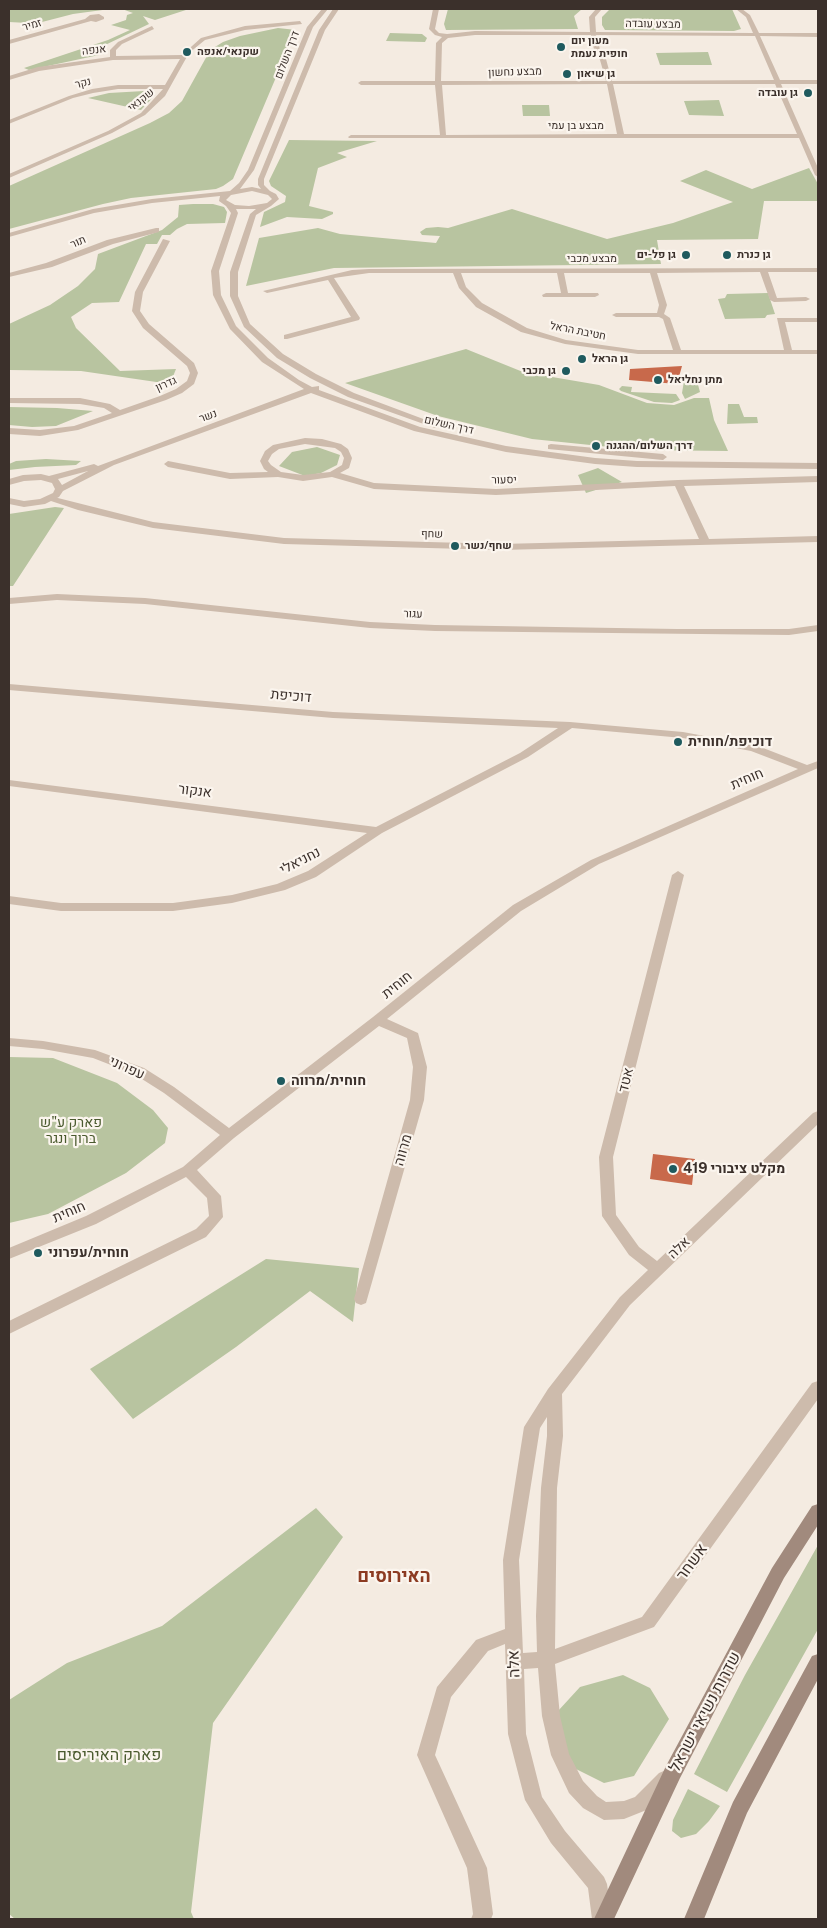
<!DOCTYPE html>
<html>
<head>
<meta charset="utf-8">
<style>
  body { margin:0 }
  #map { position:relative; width:827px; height:1928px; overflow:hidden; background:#f4ebe1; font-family:"Public Sans",sans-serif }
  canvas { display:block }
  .frame { position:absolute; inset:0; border:10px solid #3b302b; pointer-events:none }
</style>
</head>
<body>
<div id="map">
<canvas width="827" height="1928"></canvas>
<div class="frame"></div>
</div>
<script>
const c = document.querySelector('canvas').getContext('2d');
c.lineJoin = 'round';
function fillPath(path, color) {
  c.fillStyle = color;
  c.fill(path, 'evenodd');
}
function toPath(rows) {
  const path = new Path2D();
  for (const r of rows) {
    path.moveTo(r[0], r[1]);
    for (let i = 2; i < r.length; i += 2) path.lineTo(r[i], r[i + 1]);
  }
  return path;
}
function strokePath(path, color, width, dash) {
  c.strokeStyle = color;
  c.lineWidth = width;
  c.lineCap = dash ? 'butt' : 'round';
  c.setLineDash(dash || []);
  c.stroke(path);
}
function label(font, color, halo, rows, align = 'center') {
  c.font = font + ' "Public Sans",Heebo,sans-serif';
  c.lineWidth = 4.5;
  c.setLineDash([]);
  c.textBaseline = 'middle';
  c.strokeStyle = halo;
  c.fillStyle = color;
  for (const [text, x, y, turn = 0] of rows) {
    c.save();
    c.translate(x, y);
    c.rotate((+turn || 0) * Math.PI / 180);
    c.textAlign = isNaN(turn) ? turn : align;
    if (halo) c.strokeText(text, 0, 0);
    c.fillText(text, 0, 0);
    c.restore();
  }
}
const green = toPath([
  [9,9,110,9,73,14,42,22,28,23,9,22],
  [122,9,189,9,155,20,143,16,149,24,103,46,97,50,99,55,29,70,24,68,108,40,130,30,111,25,126,20,127,15,133,13],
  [448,9,582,9,574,16,578,29,446,30,444,24],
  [610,9,732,9,741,29,734,31,605,30,602,25,602,17],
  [278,28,296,30,233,179,223,186,216,189,131,198,103,204,9,229,9,186,150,123,169,113,182,101,208,54,215,47,223,42,240,36],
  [390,33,422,34,427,38,425,42,386,41],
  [708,52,712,65,660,65,656,53],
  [144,91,154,92,155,95,141,110,88,98,109,93],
  [719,100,724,116,689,115,684,101],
  [522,105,549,105,550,116,523,116],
  [289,140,377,141,337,153,347,157,318,168,309,206,333,212,333,214,322,219,287,217,260,227,264,212,285,202,286,196,271,186,269,181],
  [809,168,818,184,818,201,764,201,758,239,657,240,661,264,334,268,246,286,259,238,318,228,340,234,436,243,440,236,422,235,420,232,426,228,438,227,448,228,512,209,607,239,673,223,733,202,680,181,706,170,752,189],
  [193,204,213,204,224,207,227,212,225,223,187,224,177,229,170,235,162,235,157,244,146,244,119,302,92,303,71,317,76,328,120,371,176,369,170,384,81,371,9,370,9,324,50,305,78,286,95,269,98,254,162,230,178,217,179,205],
  [768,293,775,314,767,315,765,318,725,319,718,299,725,298,727,294],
  [466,349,523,372,599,385,647,403,674,405,694,398,709,398,714,420,728,451,639,450,532,439,438,416,345,383],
  [686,378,697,381,700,392,685,399,682,393,684,381,687,381],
  [622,386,632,387,631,392,676,394,680,400,672,403,654,402,621,391,619,389],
  [728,404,739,404,744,417,757,417,758,423,727,424],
  [9,407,57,408,93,411,56,426,32,427,9,425],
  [317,447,340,455,337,465,321,473,305,476,279,466,292,452],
  [46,459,81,461,76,465,35,467,9,470,9,464,16,461],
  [598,468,622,482,586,493,578,475],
  [55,507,64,508,13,586,9,586,9,514],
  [9,1057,53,1058,117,1083,153,1110,168,1128,165,1143,126,1173,48,1214,9,1223],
  [266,1259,359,1268,353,1322,310,1291,236,1347,133,1419,90,1369],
  [316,1508,343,1537,213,1723,191,1912,194,1919,15,1919,9,1914,9,1700,67,1663,162,1626],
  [818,1545,818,1629,727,1792,694,1774,745,1675],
  [623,1675,650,1688,669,1719,634,1776,604,1783,576,1769,562,1743,558,1711,580,1687],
  [688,1789,720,1806,709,1821,696,1834,681,1838,672,1831,673,1820]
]);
const building = toPath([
  [682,366,677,384,629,380,630,369],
  [653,1154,695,1159,692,1185,650,1179]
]);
const minor = toPath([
  [433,9,439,9,435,29,439,33,447,34,475,31,590,32,589,17,596,9,602,9,595,17,596,32,753,33,746,17,736,9,742,9,750,15,759,33,818,33,818,37,760,36,780,80,818,80,818,84,781,84,818,168,818,177,815,175,799,138,349,138,348,137,351,135,440,135,435,85,361,85,358,83,361,81,435,81,436,43,442,37,435,35,429,29,433,9],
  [475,35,591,35,595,54,600,60,606,81,441,81,442,43,448,38,475,35],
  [596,35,755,36,774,80,612,81,606,59,601,53,596,35],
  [607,84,617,134,446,135,442,85,607,84],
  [613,84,775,84,797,134,624,134,613,84],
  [99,14,104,17,104,19,96,22,91,21,9,44,9,40,85,19,90,15,99,14],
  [300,21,302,24,245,30,205,40,189,53,165,96,145,115,112,133,9,178,9,174,108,131,141,113,163,89,118,89,93,93,73,98,11,123,9,124,9,120,69,96,92,89,118,85,165,85,180,59,113,60,39,71,9,80,9,76,38,67,110,57,110,50,118,42,152,26,154,29,122,44,116,50,116,56,182,55,201,38,245,26,300,21],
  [156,228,159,228,159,232,113,244,52,267,9,277,9,273,46,263,107,240,156,228],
  [163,239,170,241,143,292,140,311,149,324,194,363,198,373,194,384,182,393,166,400,78,430,40,436,9,434,9,428,40,430,74,426,112,413,104,408,80,404,9,403,9,398,80,398,110,404,120,410,160,396,176,389,187,381,190,373,187,366,143,328,132,311,135,292,163,239],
  [818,268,818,272,768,272,777,298,806,297,810,299,806,301,774,302,770,300,760,272,657,273,667,305,664,314,670,318,681,350,784,350,777,318,818,318,818,322,785,322,792,350,818,350,818,354,638,354,565,344,521,332,476,307,459,288,453,273,369,273,334,278,360,318,359,320,287,339,284,339,284,335,351,317,328,280,267,293,263,291,352,270,369,269,818,268],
  [461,273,557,273,561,293,546,293,542,295,543,297,595,297,599,295,598,293,568,293,564,273,650,273,659,305,657,313,616,313,612,315,616,317,659,317,663,319,673,350,638,350,566,340,527,328,482,303,466,287,461,273],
  [305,438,322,439,341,444,348,449,352,458,349,468,340,473,374,483,496,489,678,480,818,476,818,482,684,486,709,539,818,536,818,542,501,550,284,544,153,528,78,510,45,499,50,496,153,522,284,538,501,544,699,539,675,486,496,495,374,489,332,477,303,481,278,477,230,479,168,467,164,464,168,461,230,473,268,472,264,469,260,461,265,451,273,445,305,438],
  [305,444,335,448,341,452,344,458,342,465,330,472,303,475,281,472,271,465,268,461,272,454,279,449,305,444],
  [57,594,145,598,370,622,435,625,677,629,789,629,818,625,818,631,789,635,435,631,370,628,145,604,57,600,9,604,9,598,57,594],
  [9,684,333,712,570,722,683,732,758,746,807,765,818,761,818,768,599,864,521,911,387,1019,418,1033,427,1067,424,1100,366,1303,361,1305,356,1303,354,1299,410,1100,413,1067,407,1038,379,1026,234,1138,197,1170,221,1196,223,1217,206,1237,9,1334,9,1321,196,1229,209,1216,207,1198,186,1177,96,1224,9,1259,9,1248,86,1216,183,1167,220,1135,164,1093,134,1074,93,1058,43,1049,9,1046,9,1038,43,1041,95,1050,144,1068,174,1087,229,1128,373,1017,513,905,591,860,798,769,751,751,683,738,572,728,528,757,382,833,316,877,285,890,232,903,173,911,61,911,9,904,9,896,61,903,173,903,232,895,277,884,308,871,367,833,9,786,9,780,376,827,520,753,558,728,333,718,9,690,9,684],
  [678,871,684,875,613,1157,616,1215,639,1247,657,1261,813,1113,818,1111,818,1124,630,1305,562,1394,563,1436,557,1488,555,1649,642,1617,812,1383,818,1381,818,1399,654,1627,555,1664,560,1716,569,1754,583,1781,597,1796,606,1802,624,1801,635,1797,659,1773,666,1770,673,1773,675,1779,673,1785,649,1809,624,1819,604,1820,583,1808,569,1793,551,1755,542,1716,538,1668,524,1669,526,1734,542,1797,565,1831,604,1877,607,1884,612,1919,592,1919,588,1888,551,1843,525,1800,508,1734,505,1644,488,1651,451,1697,435,1755,487,1868,493,1914,491,1919,471,1919,473,1914,467,1868,417,1755,437,1687,476,1640,505,1629,503,1560,524,1427,548,1389,620,1297,648,1270,629,1255,602,1216,599,1157,672,875,678,871],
  [547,1417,547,1436,541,1488,536,1616,537,1652,523,1653,519,1560,540,1428,547,1417]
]);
const tertiary = toPath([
  [322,9,328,9,313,27,254,170,240,189,252,187,261,189,258,185,258,179,319,30,333,9,339,9,325,30,264,179,264,185,270,191,276,194,279,199,271,206,256,215,238,272,238,296,250,324,283,354,316,374,354,393,442,426,435,428,348,397,310,378,277,358,244,327,230,296,230,272,250,214,256,209,236,209,238,213,219,271,221,295,236,326,268,358,299,380,312,387,319,386,319,390,420,427,506,446,595,458,637,461,818,463,818,469,637,467,595,464,506,452,414,431,311,393,114,465,63,491,59,497,45,504,24,507,9,504,9,498,24,501,40,499,53,493,55,489,52,483,41,480,24,481,9,485,9,479,23,475,41,474,49,476,94,464,98,466,304,389,262,362,230,329,213,295,211,271,231,213,226,206,219,201,220,196,152,203,94,213,9,237,9,233,93,209,152,199,230,191,239,183,248,170,307,27,322,9],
  [252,191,268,195,272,199,267,203,249,206,235,205,226,200,231,195,252,191],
  [88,471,62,485,58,479,88,471],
  [551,444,663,454,667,457,663,460,548,449,548,445,551,444]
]);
const secondary = toPath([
  [818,1504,818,1525,784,1578,680,1778,614,1919,594,1919,666,1766,772,1568,812,1506,818,1504],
  [818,1654,818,1679,747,1813,704,1919,684,1919,733,1802,812,1656,818,1654]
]);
const markers = [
  [561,47,5,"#1f5a5e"],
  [187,52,5,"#1f5a5e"],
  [567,74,5,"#1f5a5e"],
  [808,93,5,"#1f5a5e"],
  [686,255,5,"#1f5a5e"],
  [727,255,5,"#1f5a5e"],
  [582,359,5,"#1f5a5e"],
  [566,371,5,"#1f5a5e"],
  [658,380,5,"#1f5a5e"],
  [596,446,5,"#1f5a5e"],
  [455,546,5,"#1f5a5e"],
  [678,742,5,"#1f5a5e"],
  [281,1081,5,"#1f5a5e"],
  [673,1169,5,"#1f5a5e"],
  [38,1253,5,"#1f5a5e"]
];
const farStreetnames = [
  ["מבצע עובדה",653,24,1],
  ["זמיר",32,25,-16],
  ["אנפה",94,50,-6],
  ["דרך השלום",287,55,-69],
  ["מבצע נחשון",515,72,-2],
  ["נקר",83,83,-14],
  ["שקנאי",141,100,-39],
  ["מבצע בן עמי",576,126],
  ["תור",78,242,-23],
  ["מבצע מכבי",592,259],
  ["חטיבת הראל",578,331,11],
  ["גדרון",166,384,-24],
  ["נשר",208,416,-20],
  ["דרך השלום",449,425,13],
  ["יסעור",504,480,-1],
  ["שחף",432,534,1],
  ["עגור",413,614,3]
];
const farPoinames = [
  ["מעון יום",571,41],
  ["חופית נעמת",571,54],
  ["שקנאי/אנפה",197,52],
  ["גן שיאון",577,74],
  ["גן עובדה",798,93,"right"],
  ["גן פל-ים",676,255,"right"],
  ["גן כנרת",737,255],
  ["גן הראל",592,359],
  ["גן מכבי",556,371,"right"],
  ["מתן נחליאל",668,380],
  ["דרך השלום/ההגנה",606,446],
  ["שחף/נשר",465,546]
];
const streetNames = [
  ["דוכיפת",291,696,5],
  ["חוחית",747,779,-23],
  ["אנקור",195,791,7],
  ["נחניאלי",300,861,-27],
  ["חוחית",397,985,-39],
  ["עפרוני",127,1068,24],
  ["אטד",626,1080,-76],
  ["מרווה",403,1150,-74],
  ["חוחית",69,1212,-23],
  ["אלה",679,1248,-44]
];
const poiNames = [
  ["דוכיפת/חוחית",688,742],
  ["חוחית/מרווה",291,1081],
  ["מקלט ציבורי 419",683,1169],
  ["חוחית/עפרוני",48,1253]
];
const parkNames = [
  ["פארק ע\"ש",71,1123],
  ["ברוך ונגר",71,1139]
];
const nearStreetnames = [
  ["אשחר",692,1562,-54],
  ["אלה",514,1664,-92],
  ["שדרות נשיאי ישראל",705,1712,-62]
];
const nearParknames = [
  ["פארק האיריסים",109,1755]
];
const nearNeighbourhoodnames = [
  ["האירוסים",394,1576]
];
fillPath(green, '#b8c4a0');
fillPath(building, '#c8694b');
fillPath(minor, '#cdbbac');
fillPath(tertiary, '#cdbbac');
fillPath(secondary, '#a18a7d');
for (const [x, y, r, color] of markers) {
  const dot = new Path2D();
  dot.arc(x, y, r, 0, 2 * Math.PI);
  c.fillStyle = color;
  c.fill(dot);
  strokePath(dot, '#fbf5ee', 2);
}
label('11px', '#3b302b', '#fbf5ee', farStreetnames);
label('bold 11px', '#3b302b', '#fbf5ee', farPoinames, 'left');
label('14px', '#3b302b', '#fbf5ee', streetNames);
label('bold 14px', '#3b302b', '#fbf5ee', poiNames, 'left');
label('14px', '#4a5a2e', '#fbf5ee', parkNames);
label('16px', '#3b302b', '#fbf5ee', nearStreetnames);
label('16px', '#4a5a2e', '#fbf5ee', nearParknames);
label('bold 18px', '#8c3b22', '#fbf5ee', nearNeighbourhoodnames);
</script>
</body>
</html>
